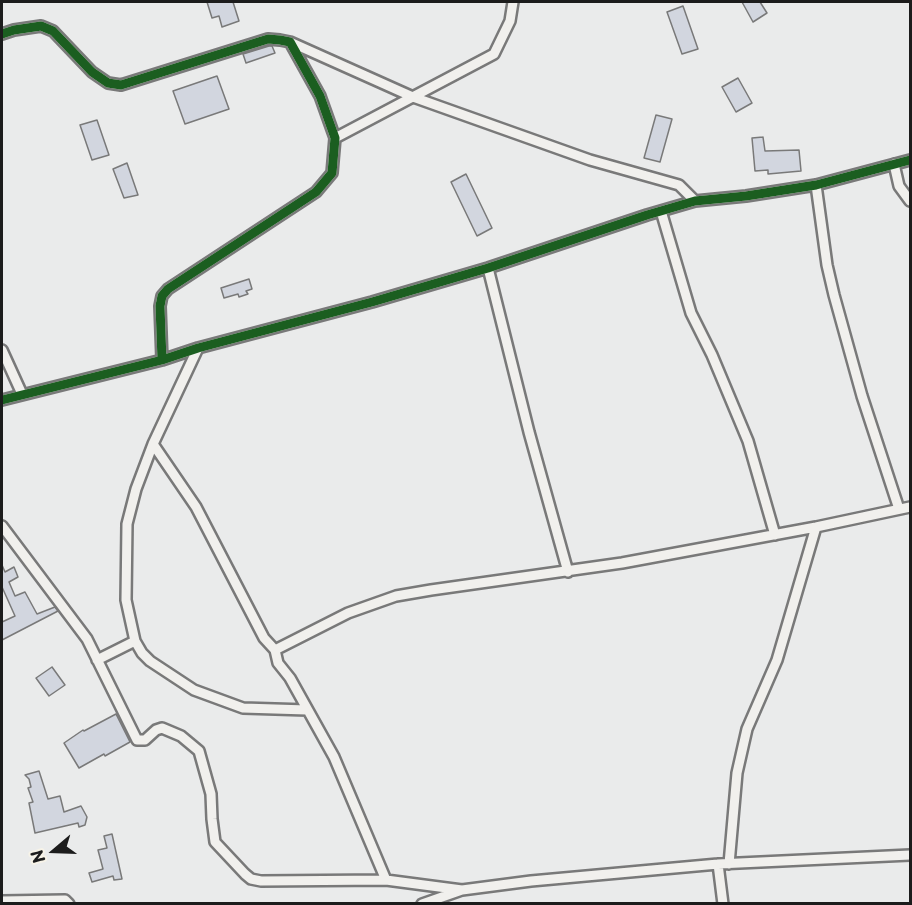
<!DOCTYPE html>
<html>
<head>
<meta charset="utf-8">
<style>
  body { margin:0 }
  #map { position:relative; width:912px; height:905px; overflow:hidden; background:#eaebeb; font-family:"Playpen Sans",sans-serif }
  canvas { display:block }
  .frame { position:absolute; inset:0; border:3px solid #1c1c1c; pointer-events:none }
  .north { position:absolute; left:24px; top:821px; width:60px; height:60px; -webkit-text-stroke:4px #f7f3e8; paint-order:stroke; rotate:251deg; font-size:16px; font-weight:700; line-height:24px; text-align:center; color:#1c1c1c }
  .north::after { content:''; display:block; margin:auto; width:21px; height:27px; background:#1c1c1c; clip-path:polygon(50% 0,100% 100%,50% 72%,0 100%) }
</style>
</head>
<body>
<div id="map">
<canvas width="912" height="905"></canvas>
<div class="frame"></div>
<div class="north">N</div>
</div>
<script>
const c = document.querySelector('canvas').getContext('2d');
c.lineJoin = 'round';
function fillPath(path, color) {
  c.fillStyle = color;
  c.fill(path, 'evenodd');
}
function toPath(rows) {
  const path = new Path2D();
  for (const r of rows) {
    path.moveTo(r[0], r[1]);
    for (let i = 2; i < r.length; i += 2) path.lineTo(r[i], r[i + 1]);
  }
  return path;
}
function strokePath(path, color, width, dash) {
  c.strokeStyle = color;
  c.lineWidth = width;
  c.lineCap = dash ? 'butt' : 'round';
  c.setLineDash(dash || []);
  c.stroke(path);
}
const building = toPath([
  [207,2,233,2,239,21,222,27,219,16,212,18,207,2],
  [742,2,760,2,767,13,753,22,742,2],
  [683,6,698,49,682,54,667,12,683,6],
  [269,46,272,46,275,53,246,63,243,54,269,46],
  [217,76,229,109,185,124,173,91,217,76],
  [738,78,752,103,736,112,722,87,738,78],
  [656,115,672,119,660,162,644,158,656,115],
  [97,120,109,155,92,160,80,125,97,120],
  [763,137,765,151,799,150,801,171,768,174,768,170,755,171,752,138,763,137],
  [127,163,138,195,124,198,113,169,127,163],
  [466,174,492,228,477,236,451,182,466,174],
  [249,279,252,289,246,291,248,294,239,297,238,294,224,298,221,288,249,279],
  [2,565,5,572,14,567,18,577,9,582,15,596,25,592,37,614,55,607,58,611,2,640,2,622,15,616,2,587,2,565],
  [52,667,65,685,49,696,36,678,52,667],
  [116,714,130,742,105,756,104,754,79,768,64,743,83,730,84,731,116,714],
  [39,771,48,799,60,796,64,812,81,806,87,817,85,825,79,827,78,823,35,833,29,803,33,802,28,788,31,787,29,779,25,775,39,771],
  [112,834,122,879,114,880,113,876,92,882,89,873,103,869,98,850,107,848,104,836,112,834]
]);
const minor = toPath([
  [2,34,14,30,41,26,53,31,92,72,108,83,121,85,268,39,280,40,290,42,320,96,335,138,332,173,316,192,168,289,162,296,160,306,162,360],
  [290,42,413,97,590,160,679,185,695,201],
  [335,138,494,54,510,21,513,2],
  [894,164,899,186,910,201],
  [816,185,827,265,834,295,862,396,899,509],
  [661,211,691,313,712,355,748,441,775,535],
  [488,268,529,432,568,572],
  [198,348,153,444,136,489,127,524,126,600,135,641,142,653,150,661,194,690,243,708,307,710],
  [2,350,22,394],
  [2,400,162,360,198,348,372,302,488,268,647,215,695,201,746,196,816,185,910,160],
  [153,444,196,507,264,638,275,650,278,663,290,678,334,757,386,880],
  [2,526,87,639,137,740,145,740,156,730,162,728,181,736,199,751,211,794,212,819,215,842,245,874,251,879,261,881,386,880,462,890],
  [275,650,348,613,396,596,431,590,622,563,816,527,910,507],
  [97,660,135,641],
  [718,864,723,904],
  [729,864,737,773,747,729,777,660,816,527],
  [2,901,65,900,69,904],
  [422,904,462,890,531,881,718,864,910,855]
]);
const cycleway = toPath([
  [2,34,14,30,41,26,53,31,92,72,108,83,121,85,268,39,280,40,290,42,320,96,335,138,332,173,316,192,168,289,162,296,160,306,162,360],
  [2,400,162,360,198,348,372,302,488,268,647,215,695,201,746,196,816,185,910,160]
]);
fillPath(building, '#d2d6df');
strokePath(building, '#797979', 1.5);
strokePath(minor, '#797979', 14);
strokePath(minor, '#f1f0ed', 9);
strokePath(cycleway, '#1b5e20', 9);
</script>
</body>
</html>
